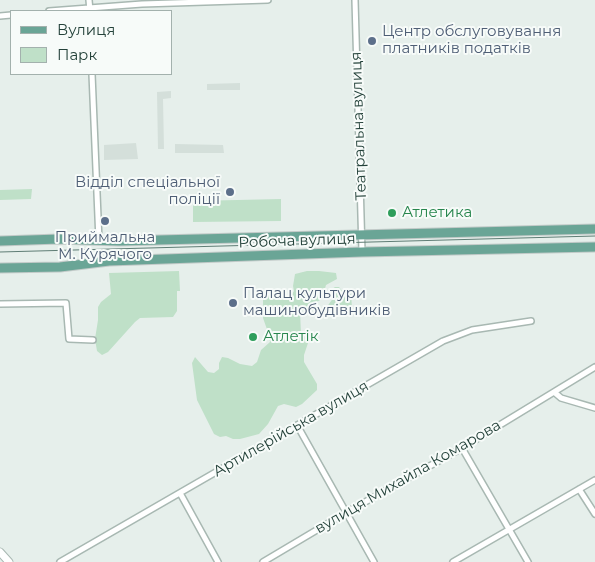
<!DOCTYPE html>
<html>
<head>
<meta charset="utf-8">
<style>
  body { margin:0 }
  #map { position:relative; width:595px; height:562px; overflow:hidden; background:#e6efeb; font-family:Montserrat,sans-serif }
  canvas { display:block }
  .legend { position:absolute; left:10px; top:10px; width:162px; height:65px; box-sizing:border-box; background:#f7fbf9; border:1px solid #a3b1ad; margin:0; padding:6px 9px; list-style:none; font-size:15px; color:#24423a }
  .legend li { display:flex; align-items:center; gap:10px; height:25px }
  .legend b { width:25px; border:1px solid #a3b1ad }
</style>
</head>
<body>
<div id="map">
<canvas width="595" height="562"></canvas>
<ul class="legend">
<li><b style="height:6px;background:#6aa596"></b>Вулиця</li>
<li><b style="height:14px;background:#bfe0c8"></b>Парк</li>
</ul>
</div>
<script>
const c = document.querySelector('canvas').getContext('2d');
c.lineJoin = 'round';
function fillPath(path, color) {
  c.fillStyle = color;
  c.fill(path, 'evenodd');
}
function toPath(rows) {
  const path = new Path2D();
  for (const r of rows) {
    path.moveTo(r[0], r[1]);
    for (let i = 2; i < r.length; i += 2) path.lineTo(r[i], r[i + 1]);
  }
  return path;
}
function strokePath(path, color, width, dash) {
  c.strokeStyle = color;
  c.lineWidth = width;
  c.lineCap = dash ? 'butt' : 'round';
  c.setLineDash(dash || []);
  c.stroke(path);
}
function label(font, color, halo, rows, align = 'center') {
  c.font = font + ' Montserrat,sans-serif';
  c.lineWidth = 4;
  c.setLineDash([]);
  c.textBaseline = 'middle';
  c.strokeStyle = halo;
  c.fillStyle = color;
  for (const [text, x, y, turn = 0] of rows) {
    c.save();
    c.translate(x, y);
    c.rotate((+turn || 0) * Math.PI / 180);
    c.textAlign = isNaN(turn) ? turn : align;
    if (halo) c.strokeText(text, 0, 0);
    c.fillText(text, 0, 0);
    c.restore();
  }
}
const built = toPath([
  [240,83,240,90,207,90,207,84],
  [171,91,171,98,163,99,164,149,158,149,157,92],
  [136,143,138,159,104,160,104,145],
  [175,144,223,145,224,153,175,153]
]);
const green = toPath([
  [32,189,31,199,0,200,0,190],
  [281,199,281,221,193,222,193,201],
  [179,271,180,291,177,291,177,311,173,317,140,318,135,322,108,352,102,355,97,351,95,339,98,320,98,307,101,302,111,294,109,273],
  [307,271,319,271,336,273,337,279,326,285,322,299,300,311,301,334,304,335,308,343,304,355,304,362,317,384,317,390,302,404,296,407,284,404,278,406,268,424,259,434,240,439,233,439,226,436,220,437,214,434,197,400,192,363,195,357,208,372,214,373,219,369,219,363,222,357,228,358,240,364,252,366,257,362,261,350,270,342,269,335,263,318,263,299,266,293,272,291,291,296,294,291,293,286,295,274],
  [335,287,339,287,342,291,342,295,351,294,352,308,326,308,334,297,332,293,332,289]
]);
const minor = toPath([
  [89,0,90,11],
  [355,0,362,252],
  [49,11,142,4,268,0],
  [0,16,11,15],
  [92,74,99,241],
  [0,304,66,303,69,339,93,340],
  [554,392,561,398,595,408],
  [297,425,374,562],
  [462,448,528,562],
  [579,489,595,514],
  [180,493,218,562],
  [60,562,443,341,472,330,531,321],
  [263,562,347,512,462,448,595,367],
  [453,562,595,480]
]);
const tertiary = toPath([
  [0,552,9,562]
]);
const primary = toPath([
  [0,241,59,239,119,241,595,229],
  [0,268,60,267,109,261,362,252,595,247]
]);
const tram = toPath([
  [0,252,595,236]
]);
const markers = [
  [372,41,5,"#5c6f8a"],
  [230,192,5,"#5c6f8a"],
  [392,213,5,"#2e9e5b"],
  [105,221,5,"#5c6f8a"],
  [233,303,5,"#5c6f8a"],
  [253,337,5,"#2e9e5b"]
];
const serviceNames = [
  ["Центр обслуговування",382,32],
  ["платників податків",382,49],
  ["Відділ спеціальної",220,183,"right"],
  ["поліції",220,200,"right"],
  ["Приймальна",105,238,"center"],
  ["М. Курячого",105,255,"center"],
  ["Палац культури",243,294],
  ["машинобудівників",243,311]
];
const streetNames = [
  ["Театральна вулиця",359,126,-92],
  ["Робоча вулиця",297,241,-2],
  ["Артилерійська вулиця",291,429,-30],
  ["вулиця Михайла Комарова",408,477,-30]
];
const leisureNames = [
  ["Атлетика",402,213],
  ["Атлетік",263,337]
];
fillPath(built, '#d4dfda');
fillPath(green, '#bfe0c8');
strokePath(minor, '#a8b8b2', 8);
strokePath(tertiary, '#a8b8b2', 9);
strokePath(primary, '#c2cac8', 11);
strokePath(minor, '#fff', 5);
strokePath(tertiary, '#fff', 7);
strokePath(primary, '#6aa596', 9);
strokePath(tram, '#5f7d75', 1);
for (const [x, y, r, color] of markers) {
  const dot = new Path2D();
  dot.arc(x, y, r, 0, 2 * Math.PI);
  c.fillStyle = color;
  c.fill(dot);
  strokePath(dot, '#f7fbf9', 2);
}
label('15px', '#4e5e75', '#f7fbf9', serviceNames, 'left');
label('15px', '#24423a', '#f7fbf9', streetNames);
label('15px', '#27864d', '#f7fbf9', leisureNames, 'left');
</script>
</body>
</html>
